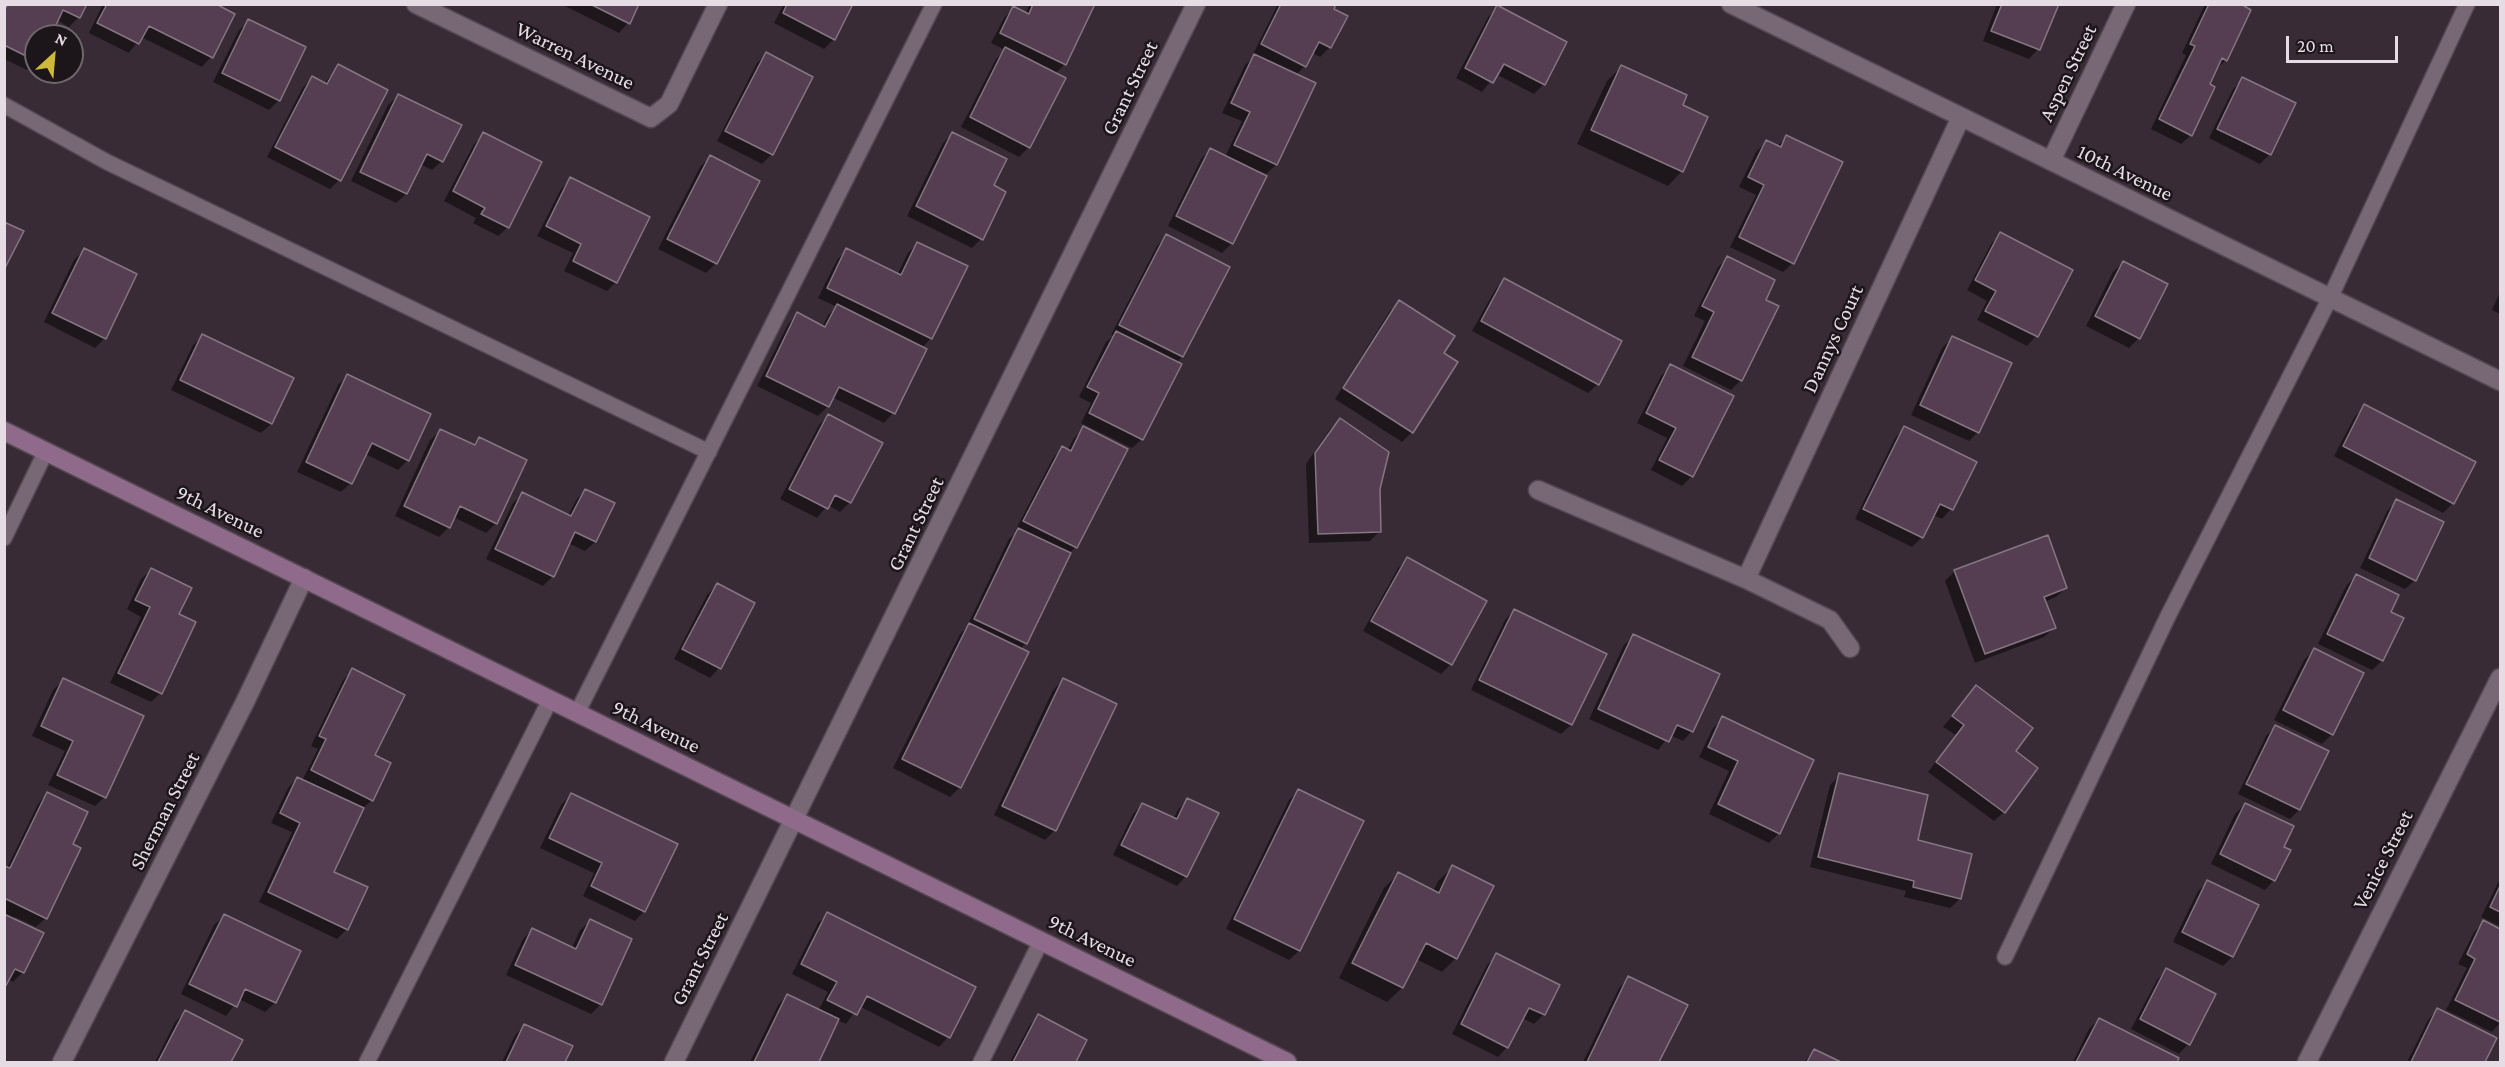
<!DOCTYPE html>
<html>
<head>
<meta charset="utf-8">
<style>
  body { margin:0 }
  #map { position:relative; width:2505px; height:1067px; overflow:hidden; background:#382b36; font-family:"Crimson Pro",serif }
  canvas { display:block }
  .frame { position:absolute; inset:0; border:6px solid #e6dde4; pointer-events:none }
  .north { position:absolute; left:24px; top:24px; width:60px; height:60px; box-sizing:border-box; background:#1c161b; border:2px solid #6d666b; border-radius:50%; rotate:26deg; font-size:16px; font-weight:700; line-height:24px; text-align:center; color:#e6dde4 }
  .north::after { content:''; display:block; margin:auto; width:21px; height:27px; background:#ceb837; clip-path:polygon(50% 0,100% 100%,50% 72%,0 100%) }
  .scale { position:absolute; left:2286px; top:36px; width:112px; height:27px; box-sizing:border-box; border:3px solid #e6dde4; border-top:0; padding-left:8px; font-size:18px; line-height:21px; white-space:nowrap; color:#e6dde4; -webkit-text-stroke:4px #1c161b; paint-order:stroke }
</style>
</head>
<body>
<div id="map">
<canvas width="2505" height="1067"></canvas>
<div class="frame"></div>
<div class="north">N</div>
<div class="scale">20 m</div>
</div>
<script>
const c = document.querySelector('canvas').getContext('2d');
c.lineJoin = 'round';
function fillPath(path, color) {
  c.fillStyle = color;
  c.fill(path, 'evenodd');
}
function toPath(rows) {
  const path = new Path2D();
  for (const r of rows) {
    path.moveTo(r[0], r[1]);
    for (let i = 2; i < r.length; i += 2) path.lineTo(r[i], r[i + 1]);
  }
  return path;
}
function strokePath(path, color, width, dash) {
  c.strokeStyle = color;
  c.lineWidth = width;
  c.lineCap = dash ? 'butt' : 'round';
  c.setLineDash(dash || []);
  c.stroke(path);
}
function label(font, color, halo, rows, align = 'center') {
  c.font = font + ' "Crimson Pro",serif';
  c.lineWidth = 5;
  c.setLineDash([]);
  c.textBaseline = 'middle';
  c.strokeStyle = halo;
  c.fillStyle = color;
  for (const [text, x, y, turn = 0] of rows) {
    c.save();
    c.translate(x, y);
    c.rotate((+turn || 0) * Math.PI / 180);
    c.textAlign = isNaN(turn) ? turn : align;
    if (halo) c.strokeText(text, 0, 0);
    c.fillText(text, 0, 0);
    c.restore();
  }
}
const shadow = toPath([
  [4,4,85,4,79,17,69,27,57,20,49,36,36,36,36,62,27,70,4,59],
  [103,4,213,4,233,14,211,57,202,67,141,37,129,53,89,33],
  [561,4,637,4,628,23,619,33],
  [784,4,851,4,834,39,824,49,774,23],
  [1030,4,1093,4,1065,64,1055,74,1029,147,1019,157,961,127,996,59,1005,50,991,43,1004,18,1013,8,1025,14],
  [1278,4,1335,4,1332,10,1330,47,1320,57,1312,53,1305,66,1296,75,1314,83,1276,165,1266,174,1254,169,1232,243,1222,253,1168,226,1201,159,1210,150,1225,157,1242,121,1222,113,1245,65,1255,55,1253,54],
  [1997,4,2057,4,2038,49,2029,59,1983,41],
  [2205,4,2237,4,2226,60,2216,69,2191,135,2181,144,2151,129,2186,55,2182,53],
  [1498,7,1565,42,1544,84,1534,94,1496,74,1482,92,1456,78,1488,17],
  [249,21,279,100,269,110,213,82,239,30],
  [766,54,811,77,772,154,762,164,717,141,757,63],
  [338,66,339,180,330,189,267,157,303,87,312,78,324,84],
  [1621,67,1681,106,1682,171,1668,186,1577,144,1607,81],
  [2243,79,2270,154,2260,164,2209,138,2233,89],
  [398,96,442,161,432,170,420,164,406,194,396,203,351,181,388,105],
  [953,133,992,186,981,239,972,248,907,216,943,143],
  [484,134,508,227,498,236,473,223,476,218,444,201,474,144],
  [1787,137,1793,263,1783,272,1730,247,1756,195,1739,187,1756,152,1766,142,1776,147],
  [710,157,716,263,706,273,658,249,700,167],
  [570,179,616,282,607,291,564,271,573,253,537,236,561,189],
  [2001,234,2071,270,2036,336,2027,346,1977,320,1987,301,1967,290,1991,244],
  [1166,236,1228,267,1182,357,1176,363,1142,439,1132,448,1081,423,1091,403,1079,397,1106,342,1113,336,1111,335,1157,246],
  [918,243,931,338,922,348,925,349,893,413,884,423,832,397,828,406,818,416,757,386,788,324,798,314,822,327,828,315,837,307,818,298,837,260,846,250,897,275,908,253],
  [84,250,135,275,105,338,95,348,44,322,74,260],
  [1728,258,1764,300,1741,380,1731,390,1683,366,1705,321,1694,316,1718,267],
  [2123,262,2139,338,2129,348,2086,326,2113,272],
  [1504,280,1598,384,1588,393,1472,331,1495,290],
  [2500,292,2500,314,2492,310],
  [1399,302,1442,354,1412,432,1402,442,1335,399,1389,312],
  [203,336,292,379,271,424,261,433,171,390,193,345],
  [1952,338,1978,432,1969,441,1911,415,1942,348],
  [1671,366,1692,476,1682,486,1651,470,1667,438,1637,423,1661,376],
  [347,376,408,460,398,470,365,454,351,483,341,492,297,472,338,385],
  [2365,406,2453,503,2443,513,2334,456,2355,416],
  [828,416,850,502,840,512,828,505,817,518,780,499,819,425],
  [1340,420,1378,489,1380,531,1370,541,1309,543,1306,464,1330,429],
  [1084,428,1076,547,1068,554,1026,643,1020,649,960,787,950,797,893,768,960,634,966,628,1009,539,1017,532,1015,531,1053,458,1062,448,1067,451,1074,438],
  [1904,428,1975,463,1951,509,1942,519,1933,515,1922,537,1912,547,1855,519,1895,438],
  [440,431,472,446,479,439,496,523,486,533,453,517,449,527,439,537,395,516,430,440],
  [585,490,613,503,595,542,585,551,568,543,553,576,543,586,486,559,513,503,523,494,568,516,576,500],
  [2397,501,2415,580,2405,589,2360,568,2387,511],
  [1408,558,1485,602,1451,664,1441,674,1363,631,1398,568],
  [151,570,177,615,161,693,151,702,110,683,141,617,127,609,141,579],
  [1955,571,2066,588,2056,597,2044,602,2054,628,2044,637,1975,663,1945,581],
  [2356,576,2389,613,2402,619,2382,661,2372,670,2318,644,2346,586],
  [717,585,719,668,710,678,674,659,707,595],
  [1514,610,1605,655,1571,725,1561,734,1471,690,1505,620],
  [1634,635,1692,731,1683,741,1670,735,1658,750,1589,719,1624,645],
  [2314,650,2332,734,2322,744,2274,720,2304,660],
  [353,670,373,756,372,800,361,810,332,872,347,929,337,939,259,902,292,832,271,823,288,788,297,778,302,781,318,749,311,746,343,680],
  [63,680,105,797,95,806,48,785,65,751,32,736,53,690],
  [1063,680,1055,830,1045,840,994,815,1053,690],
  [1976,687,2013,751,2004,812,1994,821,1928,772,1956,735,1943,727],
  [1723,718,1779,833,1769,843,1709,814,1729,771,1699,757,1713,728],
  [2275,727,2299,810,2290,819,2238,794,2266,736],
  [1840,775,1916,841,1960,899,1950,908,1904,897,1906,891,1810,867,1830,785],
  [1299,791,1362,822,1299,951,1289,960,1226,929,1289,800],
  [47,794,71,844,46,918,36,927,15,917,14,920,23,972,13,982,8,979,4,985,4,867,7,868,38,804],
  [571,795,644,911,635,921,583,896,594,873,540,848,561,805],
  [1187,800,1186,876,1177,886,1113,855,1133,814,1142,804,1173,819,1178,810],
  [2245,804,2282,847,2274,880,2265,890,2211,864,2235,814],
  [1453,867,1456,958,1442,972,1416,959,1402,988,1387,1002,1339,978,1384,888,1398,874,1433,892,1438,881],
  [2500,879,2500,926,2481,917],
  [2208,882,2232,957,2223,966,2173,942,2198,891],
  [828,914,974,988,948,1037,939,1047,859,1006,846,1024,837,1020,817,1062,750,1062,778,1005,787,995,818,1011,828,992,792,974,818,923],
  [224,916,299,952,275,1003,265,1012,239,999,226,1016,181,994,214,925],
  [590,921,630,940,600,1005,591,1014,506,975,523,939,532,930,572,948,580,930],
  [2484,922,2500,930,2500,1023,2492,1032,2446,1010,2467,968,2458,964,2474,932],
  [1497,955,1558,986,1543,1015,1534,1024,1522,1018,1507,1047,1498,1057,1452,1034,1487,965],
  [2166,970,2214,995,2188,1044,2179,1054,2131,1029,2157,980],
  [1629,978,1686,1006,1658,1062,1583,1062,1619,988],
  [2437,1010,2495,1038,2483,1062,2407,1062,2428,1020],
  [185,1012,241,1040,230,1062,155,1062,175,1022],
  [1038,1016,1085,1040,1074,1062,1010,1062,1029,1026],
  [2099,1019,2177,1059,2176,1062,2073,1062,2089,1029],
  [525,1025,571,1047,563,1062,502,1062,515,1035],
  [1814,1051,1838,1062,1804,1062]
]);
const building = toPath([
  [8,4,87,4,80,18,63,10,51,36,36,36,36,61,4,45,4,11,8,4],
  [107,4,216,4,235,14,213,58,149,26,139,44,97,23,107,4],
  [590,4,639,4,630,24,590,4],
  [787,4,853,4,835,40,783,13,787,4],
  [1033,4,1095,4,1066,65,1000,33,1013,6,1029,14,1033,4],
  [1281,4,1336,4,1334,9,1348,16,1331,48,1319,42,1306,67,1261,44,1281,4],
  [2002,4,2059,4,2040,50,1991,31,2002,4],
  [2209,4,2241,4,2251,10,2227,61,2222,58,2210,84,2215,87,2192,136,2159,119,2195,46,2190,44,2209,4],
  [1497,5,1567,42,1545,85,1504,64,1493,83,1465,68,1497,5],
  [248,19,306,47,280,101,222,73,248,19],
  [1005,47,1066,78,1030,148,970,117,1005,47],
  [766,52,813,77,773,155,725,131,766,52],
  [1254,54,1316,83,1277,165,1234,145,1250,112,1231,103,1254,54],
  [338,64,388,90,341,181,275,147,312,76,327,84,338,64],
  [1621,65,1687,95,1683,105,1708,117,1683,172,1591,130,1621,65],
  [2242,77,2296,103,2271,155,2217,129,2242,77],
  [398,94,462,125,443,162,427,154,407,194,360,172,398,94],
  [483,132,542,162,509,228,481,214,485,208,453,191,483,132],
  [952,132,1007,159,994,185,1006,192,983,240,916,206,952,132],
  [1786,135,1843,162,1794,264,1739,237,1764,185,1748,177,1766,140,1781,147,1786,135],
  [1210,148,1267,176,1233,244,1176,216,1210,148],
  [710,155,760,181,717,264,667,239,710,155],
  [570,177,650,217,617,283,573,261,581,244,546,226,570,177],
  [4,222,24,231,4,270,4,222],
  [2000,232,2073,270,2038,337,1985,311,1996,291,1975,280,2000,232],
  [1166,234,1230,267,1183,357,1119,325,1166,234],
  [917,242,968,266,932,339,827,288,846,248,901,275,917,242],
  [84,248,137,274,106,339,52,313,84,248],
  [1727,256,1775,280,1766,300,1779,306,1742,381,1692,357,1714,312,1702,306,1727,256],
  [2123,261,2168,284,2140,339,2095,316,2123,261],
  [1504,278,1622,341,1599,385,1481,321,1504,278],
  [1399,300,1455,336,1444,353,1458,362,1413,433,1343,388,1399,300],
  [837,304,927,349,895,414,839,387,829,407,766,376,797,312,825,327,837,304],
  [1116,331,1182,364,1143,440,1089,413,1099,393,1087,387,1116,331],
  [202,334,294,378,272,424,180,380,202,334],
  [1952,336,2012,363,1979,433,1920,405,1952,336],
  [1670,364,1734,396,1693,477,1659,460,1676,428,1646,413,1670,364],
  [347,374,431,414,409,461,372,443,352,484,306,462,347,374],
  [2364,404,2476,462,2454,504,2343,446,2364,404],
  [828,414,883,443,851,503,835,495,828,509,789,489,828,414],
  [1340,418,1389,452,1380,489,1381,532,1318,534,1315,453,1340,418],
  [1083,426,1128,449,1077,548,1023,521,1062,446,1071,451,1083,426],
  [1904,426,1977,462,1953,510,1940,504,1923,538,1863,509,1904,426],
  [440,429,475,445,479,437,527,460,497,524,460,506,450,528,404,506,440,429],
  [585,489,615,503,596,542,575,532,554,577,495,549,522,492,571,516,585,489],
  [2396,499,2444,522,2416,581,2369,558,2396,499],
  [1018,528,1071,553,1027,644,974,619,1018,528],
  [2048,535,2067,588,2044,597,2056,628,1985,654,1954,570,2048,535],
  [1407,557,1487,601,1452,665,1371,621,1407,557],
  [151,568,192,588,179,614,196,622,162,694,118,673,150,607,135,600,151,568],
  [2356,574,2399,595,2391,612,2404,618,2383,661,2327,634,2356,574],
  [717,583,755,603,721,669,682,649,717,583],
  [1514,609,1607,654,1572,725,1479,680,1514,609],
  [969,623,1029,652,961,788,902,759,969,623],
  [1633,634,1720,674,1693,732,1677,725,1669,742,1598,709,1633,634],
  [2314,648,2364,673,2333,735,2283,710,2314,648],
  [352,668,405,695,375,755,391,763,373,801,311,770,326,739,319,736,352,668],
  [63,678,144,716,106,798,57,775,73,741,41,726,63,678],
  [1063,678,1117,704,1056,831,1002,806,1063,678],
  [1976,685,2033,728,2016,751,2038,768,2005,813,1936,762,1964,725,1952,716,1976,685],
  [1722,716,1814,760,1780,834,1718,804,1738,761,1708,747,1722,716],
  [2275,725,2329,751,2300,810,2246,784,2275,725],
  [1839,773,1928,795,1918,840,1972,854,1961,899,1913,887,1914,881,1818,857,1839,773],
  [297,777,364,808,334,872,368,887,348,930,268,892,300,823,280,813,297,777],
  [1298,789,1364,821,1300,951,1234,919,1298,789],
  [47,792,88,812,73,844,81,848,47,919,4,898,4,866,10,868,47,792],
  [571,793,678,844,645,912,591,886,602,863,549,838,571,793],
  [1187,798,1219,813,1187,877,1121,845,1142,803,1177,819,1187,798],
  [2245,803,2294,826,2284,847,2291,850,2275,881,2220,854,2245,803],
  [1452,865,1494,886,1457,959,1426,943,1403,988,1352,963,1398,872,1439,893,1452,865],
  [2207,880,2259,905,2233,957,2182,932,2207,880],
  [2500,886,2500,912,2490,907,2500,886],
  [827,912,976,987,950,1038,867,996,857,1015,827,1000,837,982,801,964,827,912],
  [4,914,44,933,24,973,15,969,4,989,4,914],
  [224,914,301,951,276,1003,245,989,237,1007,189,984,224,914],
  [590,919,632,939,602,1005,515,965,532,928,576,949,590,919],
  [2483,920,2500,929,2500,1022,2455,1000,2475,959,2467,954,2483,920],
  [1496,953,1560,985,1545,1015,1529,1008,1508,1048,1461,1024,1496,953],
  [2166,968,2216,994,2190,1045,2140,1019,2166,968],
  [1628,976,1688,1005,1659,1062,1587,1062,1628,976],
  [787,994,839,1019,819,1062,754,1062,787,994],
  [2437,1008,2497,1038,2485,1062,2411,1062,2437,1008],
  [185,1010,243,1040,231,1062,158,1062,185,1010],
  [1038,1014,1087,1040,1076,1062,1013,1062,1038,1014],
  [2099,1018,2179,1058,2177,1062,2076,1062,2099,1018],
  [524,1024,573,1046,565,1062,506,1062,524,1024],
  [1814,1049,1841,1062,1807,1062,1814,1049]
]);
const service = toPath([
  [4,105,107,162,709,452],
  [4,538,46,451],
  [577,713,934,4],
  [2005,957,2168,616,2330,298,2467,4],
  [367,1062,550,700],
  [981,1062,1041,941]
]);
const minor = toPath([
  [416,4,651,118,669,104,718,4],
  [1731,4,2500,381],
  [2051,161,2126,4],
  [1538,490,1746,579],
  [1850,648,1830,620,1746,579,1961,117],
  [62,1062,245,702,304,578],
  [674,1062,1196,4],
  [2307,1062,2500,678]
]);
const secondary = toPath([
  [4,431,1287,1062]
]);
const streetNames = [
  ["Warren Avenue",575,56,26],
  ["Aspen Street",2068,73,-64],
  ["Grant Street",1130,88,-64],
  ["10th Avenue",2125,173,26],
  ["Dannys Court",1833,339,-65],
  ["9th Avenue",220,512,26],
  ["Grant Street",916,524,-64],
  ["9th Avenue",656,727,26],
  ["Sherman Street",165,811,-63],
  ["Venice Street",2383,860,-63],
  ["9th Avenue",1092,941,26],
  ["Grant Street",700,959,-63]
];
fillPath(shadow, '#0007');
fillPath(building, '#553e52');
strokePath(building, '#857682', 1.5);
strokePath(service, '#534851', 18);
strokePath(minor, '#534851', 21);
strokePath(secondary, '#534851', 21);
strokePath(service, '#786875', 15);
strokePath(minor, '#786875', 18);
strokePath(secondary, '#906a8a', 18);
label('21px', '#e6dde4', '#1c161b', streetNames);
</script>
</body>
</html>
